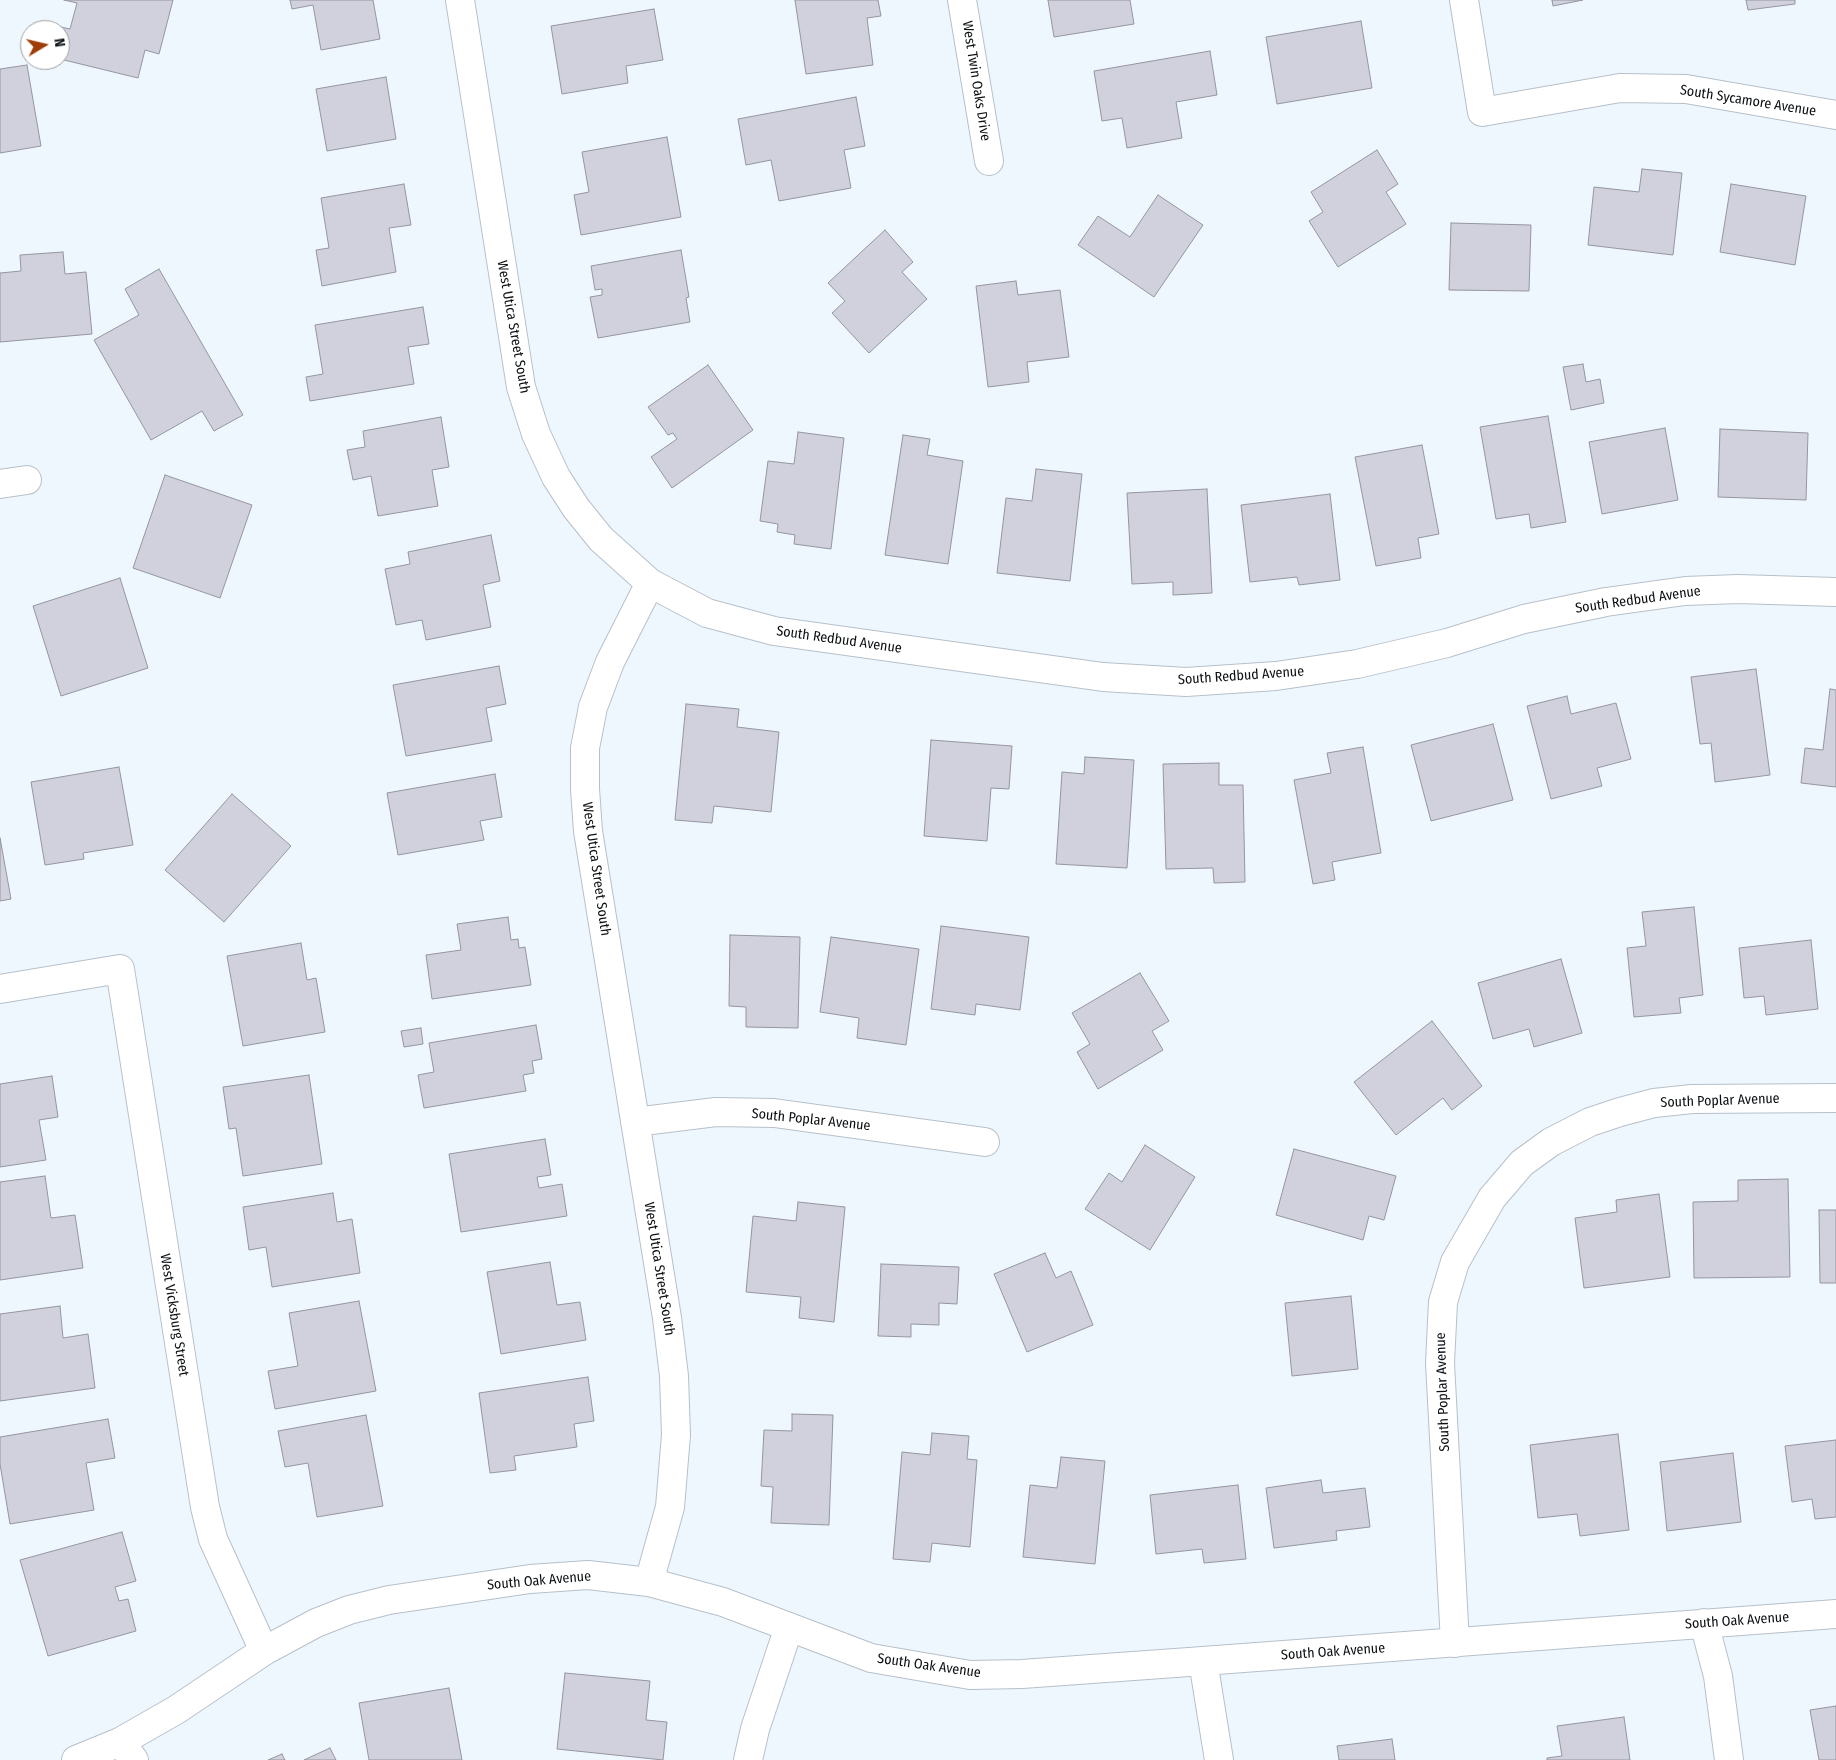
<!DOCTYPE html>
<html>
<head>
<meta charset="utf-8">
<style>
  body { margin:0 }
  #map { position:relative; width:1836px; height:1760px; overflow:hidden; background:#eff7fe; font-family:"Fira Sans Condensed",sans-serif }
  canvas { display:block }
  .north { position:absolute; left:20px; top:20px; width:50px; height:50px; box-sizing:border-box; background:#fff; border:1px solid #9d9fa0; border-radius:50%; rotate:81deg; font-size:14px; font-weight:700; line-height:20px; text-align:center; color:#0b0f12 }
  .north::after { content:''; display:block; margin:auto; width:18px; height:22px; background:#a03c07; clip-path:polygon(50% 0,100% 100%,50% 72%,0 100%) }
</style>
</head>
<body>
<div id="map">
<canvas width="1836" height="1760"></canvas>
<div class="north">N</div>
</div>
<script>
const c = document.querySelector('canvas').getContext('2d');
c.lineJoin = 'round';
function fillPath(path, color) {
  c.fillStyle = color;
  c.fill(path, 'evenodd');
}
function toPath(rows) {
  const path = new Path2D();
  for (const r of rows) {
    path.moveTo(r[0], r[1]);
    for (let i = 2; i < r.length; i += 2) path.lineTo(r[i], r[i + 1]);
  }
  return path;
}
function strokePath(path, color, width, dash) {
  c.strokeStyle = color;
  c.lineWidth = width;
  c.lineCap = dash ? 'butt' : 'round';
  c.setLineDash(dash || []);
  c.stroke(path);
}
function label(font, color, halo, rows, align = 'center') {
  c.font = font + ' "Fira Sans Condensed",sans-serif';
  c.lineWidth = 4;
  c.setLineDash([]);
  c.textBaseline = 'middle';
  c.strokeStyle = halo;
  c.fillStyle = color;
  for (const [text, x, y, turn = 0] of rows) {
    c.save();
    c.translate(x, y);
    c.rotate((+turn || 0) * Math.PI / 180);
    c.textAlign = isNaN(turn) ? turn : align;
    if (halo) c.strokeText(text, 0, 0);
    c.fillText(text, 0, 0);
    c.restore();
  }
}
const building = toPath([
  [64,0,173,0,159,54,145,50,138,78,60,59,60,30,55,30,56,26,70,29,77,3,64,0],
  [290,0,373,0,380,39,321,50,313,5,292,9,290,0],
  [795,0,878,0,881,16,867,18,873,65,806,74,795,0],
  [1048,0,1130,0,1134,24,1054,37,1048,0],
  [1552,0,1583,0,1553,6,1552,0],
  [1746,0,1795,0,1795,4,1748,10,1746,0],
  [654,9,663,60,626,66,628,83,562,94,551,26,654,9],
  [1361,21,1372,88,1277,104,1266,37,1361,21],
  [1210,51,1217,95,1176,102,1182,138,1127,148,1122,118,1102,121,1094,71,1210,51],
  [27,65,41,146,0,153,0,69,27,65],
  [386,77,396,139,327,151,316,89,386,77],
  [856,97,865,146,844,150,851,188,779,201,771,160,746,165,738,119,856,97],
  [667,137,681,217,581,235,574,195,589,192,582,152,667,137],
  [1377,150,1398,184,1386,192,1406,224,1338,267,1309,221,1323,212,1311,192,1377,150],
  [1642,169,1682,173,1673,255,1588,245,1594,187,1639,192,1642,169],
  [404,184,411,225,389,228,396,272,322,286,316,250,329,248,321,198,404,184],
  [1731,184,1806,196,1795,265,1720,252,1731,184],
  [1158,195,1203,225,1154,297,1078,245,1098,216,1130,237,1158,195],
  [1451,223,1531,225,1529,291,1449,290,1451,223],
  [885,230,913,262,902,272,927,299,869,353,832,313,845,301,828,283,885,230],
  [681,250,689,297,686,298,690,322,598,338,590,297,602,295,602,289,595,290,591,266,681,250],
  [63,252,65,274,86,272,92,334,0,342,0,273,21,271,20,255,63,252],
  [159,269,243,415,214,431,202,411,151,440,94,340,139,315,125,289,159,269],
  [1016,281,1018,295,1060,290,1069,357,1027,362,1029,382,988,387,976,286,1016,281],
  [423,307,429,344,408,347,414,384,310,401,306,377,323,374,315,325,423,307],
  [1583,364,1586,382,1600,379,1604,403,1571,410,1563,367,1583,364],
  [708,365,753,430,672,488,651,457,677,439,673,433,668,435,648,407,708,365],
  [1548,416,1566,522,1531,528,1529,514,1496,519,1480,427,1548,416],
  [441,417,449,467,432,470,438,506,378,516,371,476,353,480,347,450,365,447,363,431,441,417],
  [1665,428,1678,500,1602,514,1589,442,1665,428],
  [1720,429,1808,433,1806,500,1718,497,1720,429],
  [798,432,844,438,831,549,794,544,795,535,777,532,778,524,760,521,768,461,794,464,798,432],
  [903,435,930,439,927,455,963,461,948,564,885,555,903,435],
  [1422,445,1439,534,1418,538,1421,558,1376,566,1355,457,1422,445],
  [1036,469,1082,474,1070,581,997,573,1006,498,1032,501,1036,469],
  [165,475,252,505,220,598,133,568,165,475],
  [1207,489,1212,593,1173,595,1173,582,1132,584,1127,493,1207,489],
  [1330,494,1340,580,1299,585,1297,577,1250,582,1241,505,1330,494],
  [491,535,500,581,483,585,491,627,426,640,422,620,396,625,385,569,410,564,408,552,491,535],
  [120,578,148,668,61,696,33,606,120,578],
  [499,666,506,704,486,708,492,741,406,756,393,685,499,666],
  [1756,669,1770,775,1715,782,1711,743,1700,744,1691,677,1756,669],
  [1830,689,1836,690,1836,787,1801,783,1805,748,1823,750,1830,689],
  [1567,696,1571,714,1616,703,1631,759,1597,768,1602,786,1551,799,1527,706,1567,696],
  [686,704,739,709,737,727,779,732,771,812,714,806,712,823,675,820,686,704],
  [1493,724,1513,800,1431,821,1411,745,1493,724],
  [931,740,1012,746,1009,789,991,788,987,841,924,836,931,740],
  [1363,747,1381,853,1332,862,1335,880,1313,884,1294,780,1331,773,1327,753,1363,747],
  [1085,757,1134,760,1127,868,1056,864,1062,772,1084,774,1085,757],
  [1219,763,1219,785,1243,785,1245,882,1214,883,1213,868,1166,869,1163,764,1219,763],
  [119,767,133,845,83,853,84,859,45,865,31,782,119,767],
  [495,774,502,817,480,821,484,840,398,855,387,793,495,774],
  [232,794,291,846,224,922,165,870,232,794],
  [0,838,11,899,0,901,0,838],
  [1694,907,1703,995,1679,998,1681,1013,1634,1017,1627,948,1646,946,1642,912,1694,907],
  [508,917,511,940,518,939,519,948,525,947,531,985,432,999,426,955,461,950,457,924,508,917],
  [941,926,1029,937,1020,1010,976,1004,975,1015,931,1009,941,926],
  [730,935,800,937,798,1028,746,1027,746,1007,729,1006,730,935],
  [831,937,919,949,906,1045,857,1038,859,1018,820,1012,831,937],
  [1811,940,1818,1009,1766,1015,1764,996,1744,998,1739,948,1811,940],
  [301,943,307,980,316,978,325,1032,243,1046,227,956,301,943],
  [1561,959,1582,1033,1534,1047,1529,1029,1493,1039,1478,983,1561,959],
  [1140,973,1169,1021,1152,1031,1163,1050,1098,1089,1077,1052,1090,1044,1072,1013,1140,973],
  [1432,1021,1482,1086,1452,1110,1443,1098,1396,1135,1354,1082,1432,1021],
  [536,1025,542,1059,532,1061,534,1073,523,1075,526,1091,424,1108,418,1075,434,1072,429,1043,536,1025],
  [421,1028,423,1044,404,1047,401,1031,421,1028],
  [309,1075,322,1164,243,1176,236,1128,229,1129,223,1087,309,1075],
  [52,1076,58,1117,39,1120,46,1160,0,1167,0,1084,52,1076],
  [545,1139,551,1175,537,1177,539,1188,562,1184,567,1216,461,1232,449,1154,545,1139],
  [1145,1145,1195,1177,1150,1250,1085,1209,1109,1173,1122,1182,1145,1145],
  [1294,1149,1396,1176,1384,1220,1369,1216,1363,1240,1276,1215,1294,1149],
  [45,1176,51,1218,75,1215,83,1268,0,1280,0,1182,45,1176],
  [1788,1179,1790,1277,1694,1278,1693,1202,1738,1201,1738,1180,1788,1179],
  [333,1193,337,1222,352,1219,360,1273,272,1287,266,1247,249,1250,243,1207,333,1193],
  [1659,1194,1670,1277,1584,1288,1575,1218,1617,1212,1616,1200,1659,1194],
  [798,1202,845,1207,834,1322,799,1318,801,1297,746,1292,753,1216,796,1221,798,1202],
  [1819,1210,1836,1210,1836,1283,1820,1283,1819,1210],
  [1045,1253,1056,1278,1071,1271,1093,1325,1027,1352,994,1274,1045,1253],
  [550,1262,557,1305,580,1302,586,1340,501,1354,487,1272,550,1262],
  [881,1264,959,1267,957,1304,939,1303,939,1325,911,1324,911,1337,878,1336,881,1264],
  [1351,1296,1358,1369,1292,1376,1285,1303,1351,1296],
  [359,1301,376,1391,275,1409,268,1371,298,1366,289,1313,359,1301],
  [60,1306,63,1338,88,1334,95,1388,0,1401,0,1314,60,1306],
  [588,1377,594,1421,574,1424,577,1447,514,1456,516,1470,490,1473,479,1393,588,1377],
  [792,1414,833,1415,829,1525,771,1523,773,1487,761,1486,764,1430,792,1431,792,1414],
  [366,1415,383,1506,317,1517,308,1463,285,1467,278,1431,366,1415],
  [108,1419,115,1458,86,1463,94,1510,10,1524,0,1464,0,1437,108,1419],
  [932,1433,969,1436,967,1459,977,1460,970,1547,932,1543,930,1562,893,1559,902,1452,930,1455,932,1433],
  [1618,1434,1629,1530,1580,1536,1577,1514,1538,1518,1530,1445,1618,1434],
  [1836,1440,1836,1517,1815,1519,1812,1499,1792,1502,1785,1446,1836,1440],
  [1733,1453,1741,1522,1667,1531,1660,1462,1733,1453],
  [1061,1457,1105,1461,1095,1564,1023,1557,1030,1485,1057,1488,1061,1457],
  [1321,1480,1323,1493,1365,1488,1370,1527,1336,1531,1337,1540,1274,1548,1266,1488,1321,1480],
  [1238,1485,1246,1559,1204,1563,1202,1549,1156,1554,1150,1495,1238,1485],
  [122,1532,136,1581,115,1587,119,1601,128,1599,136,1631,48,1656,20,1560,122,1532],
  [565,1673,650,1681,646,1720,667,1722,663,1760,557,1749,565,1673],
  [449,1688,462,1760,369,1760,359,1703,449,1688],
  [1836,1706,1836,1760,1819,1760,1810,1710,1836,1706],
  [1624,1717,1630,1760,1547,1760,1547,1758,1562,1756,1557,1726,1624,1717],
  [1392,1739,1395,1760,1339,1760,1337,1746,1392,1739],
  [330,1748,336,1760,304,1760,330,1748],
  [282,1754,285,1760,268,1760,282,1754]
]);
const minor = toPath([
  [460,0,521,387,536,434,556,477,576,508,601,539,650,583,707,613,774,631,1103,677,1186,682,1276,676,1357,664,1447,643,1524,619,1606,602,1685,591,1738,589,1836,592],
  [962,0,989,161],
  [1464,0,1482,112,1620,88,1686,89,1836,115],
  [0,484,27,480],
  [0,989,120,969,205,1507,213,1539,264,1651],
  [635,1122,716,1112,774,1113,985,1142],
  [649,1582,670,1507,676,1435,674,1376,667,1318,588,831,585,789,585,748,593,707,610,662,650,583],
  [1704,1623,1718,1676,1729,1760],
  [1455,1643,1440,1363,1443,1302,1455,1262,1492,1198,1522,1163,1551,1142,1590,1122,1620,1112,1654,1103,1692,1099,1836,1098],
  [1203,1661,1219,1760],
  [120,1742,134,1760],
  [76,1760,120,1742,176,1710,264,1651,316,1623,349,1610,389,1600,530,1579,588,1575,649,1582,723,1602,871,1658,970,1675,1022,1674,1203,1661,1836,1614],
  [748,1760,755,1729,789,1627]
]);
const streetNames = [
  ["West Twin Oaks Drive",976,81,81],
  ["South Sycamore Avenue",1748,101,9],
  ["West Utica Street South",513,327,80],
  ["South Redbud Avenue",1638,600,-8],
  ["South Redbud Avenue",839,640,8],
  ["South Redbud Avenue",1241,676,-4],
  ["West Utica Street South",596,869,82],
  ["South Poplar Avenue",1720,1101,-2],
  ["South Poplar Avenue",811,1120,6],
  ["West Utica Street South",659,1269,81],
  ["West Vicksburg Street",174,1315,81],
  ["South Poplar Avenue",1443,1392,-92],
  ["South Oak Avenue",539,1581,-5],
  ["South Oak Avenue",1737,1621,-4],
  ["South Oak Avenue",1333,1652,-4],
  ["South Oak Avenue",929,1666,8]
];
fillPath(building, '#d0d1dc');
strokePath(building, '#9495a0', 1);
strokePath(minor, '#b7c0c9', 30);
strokePath(minor, '#fff', 28);
label('14px', '#0b0f12', '#fff', streetNames);
</script>
</body>
</html>
